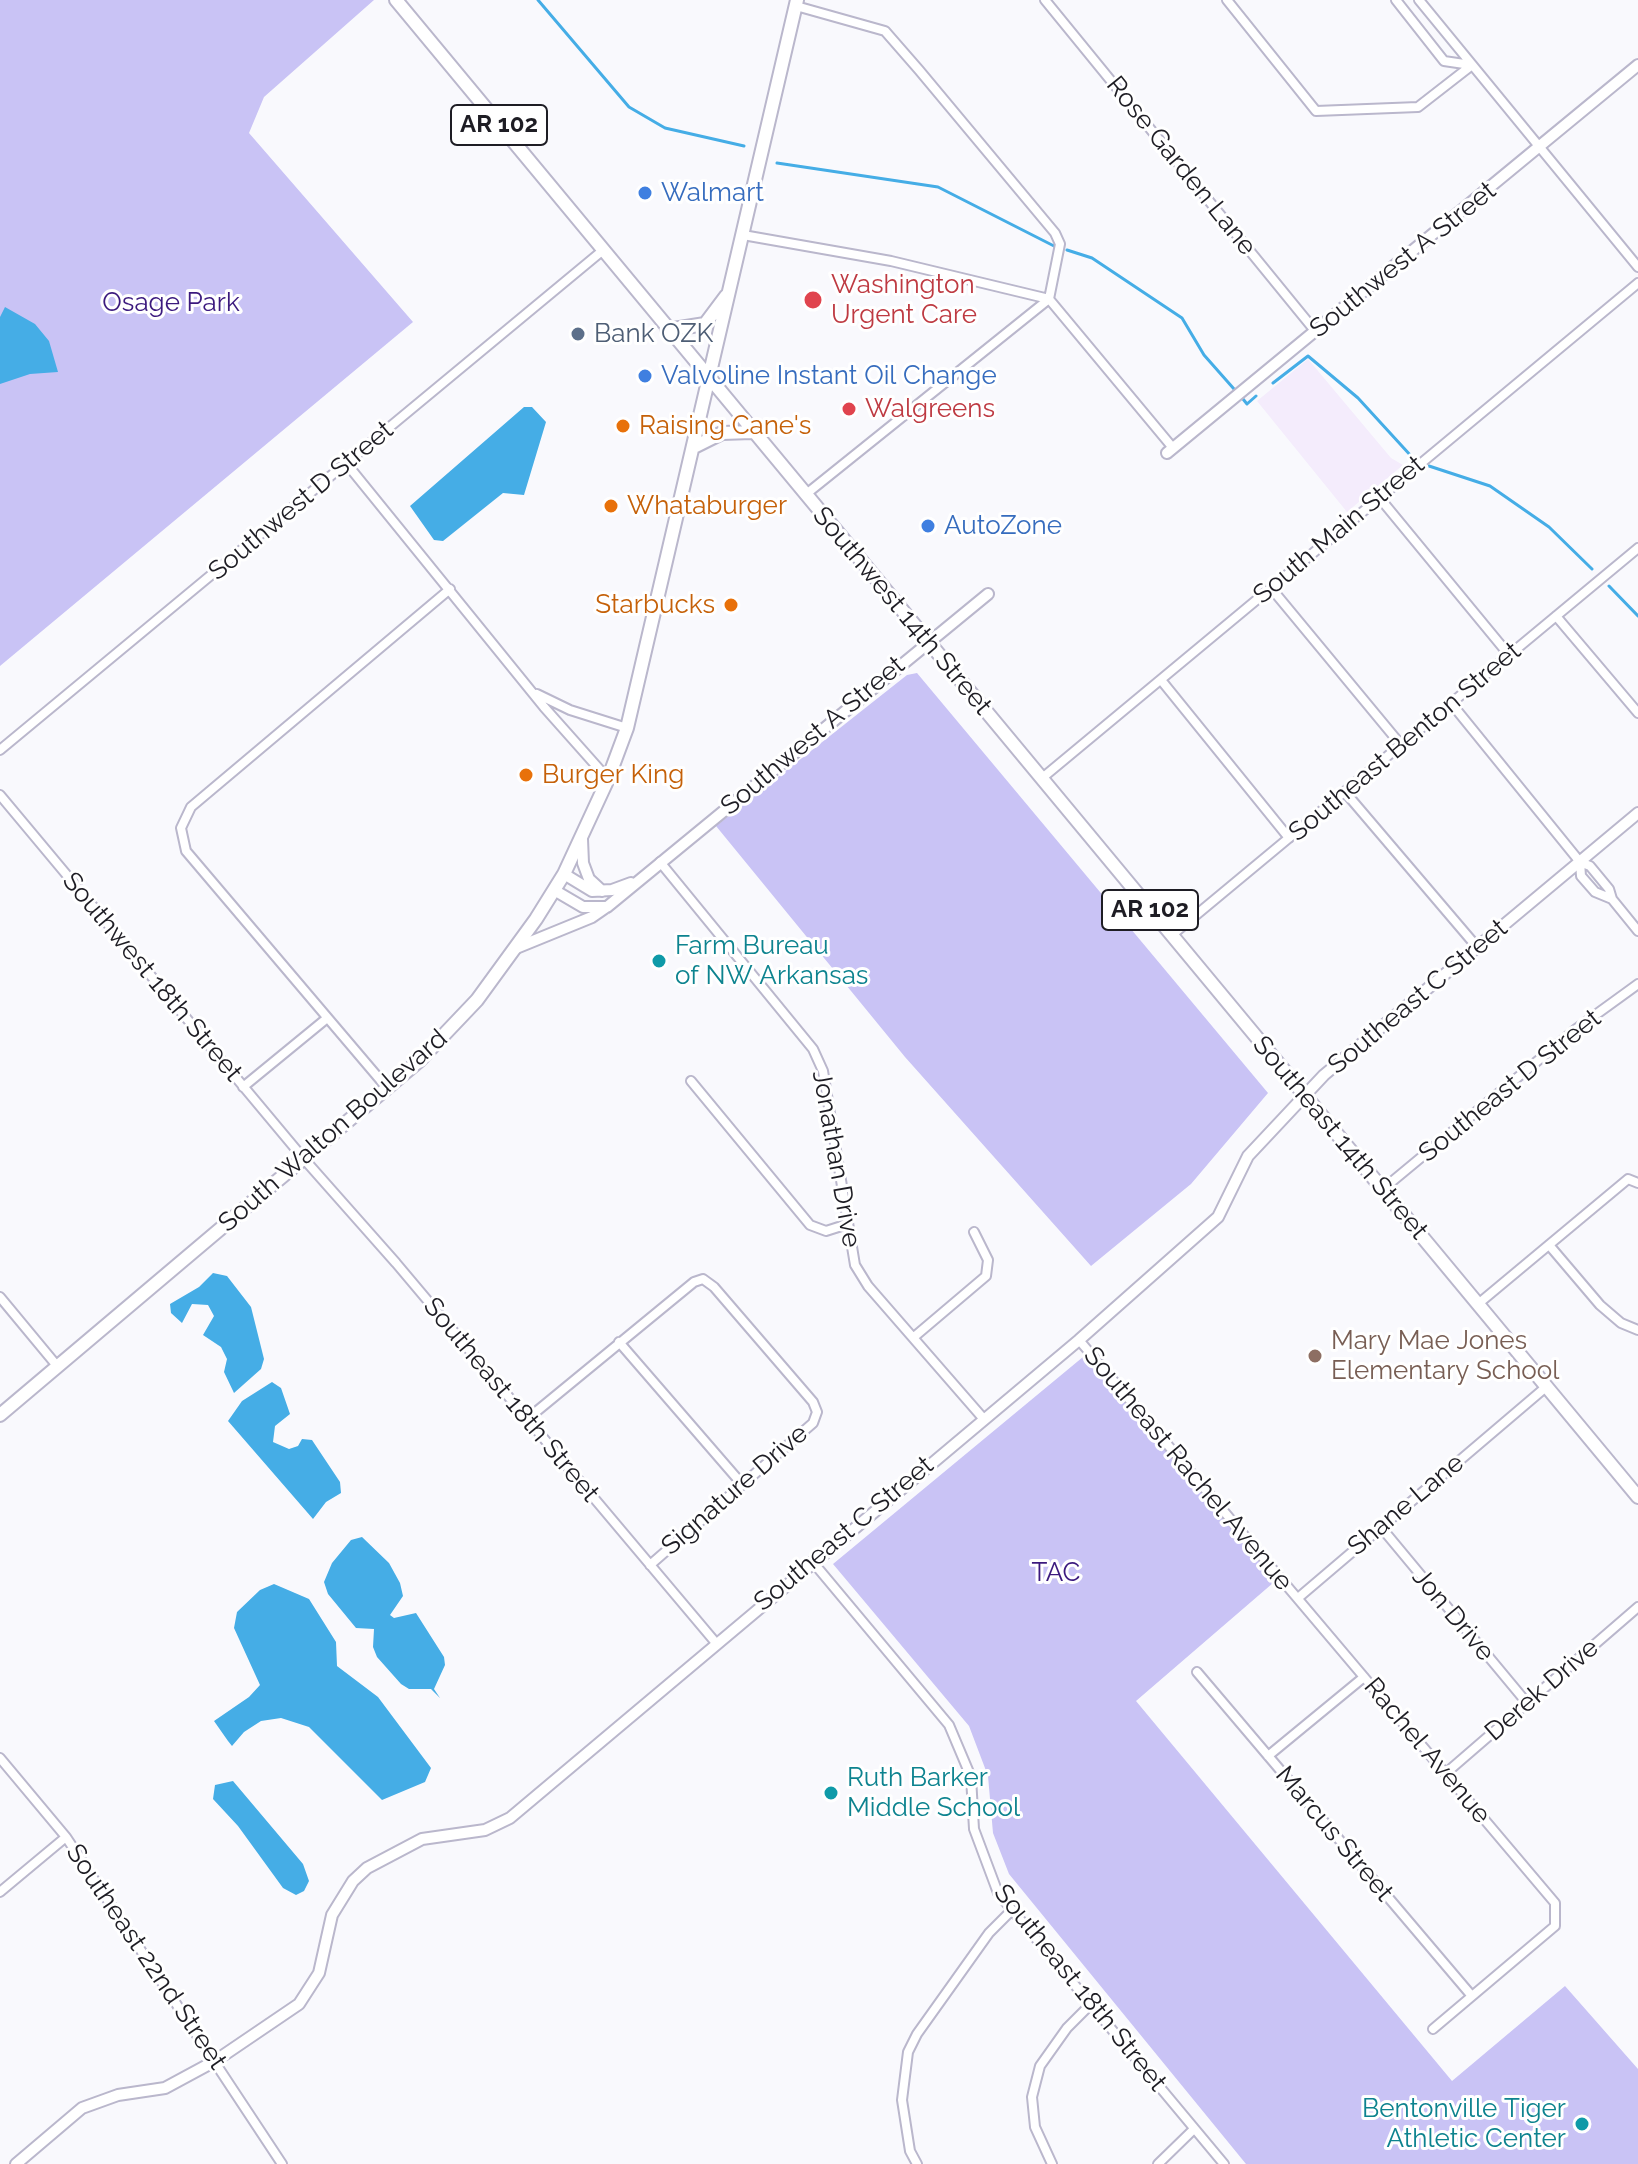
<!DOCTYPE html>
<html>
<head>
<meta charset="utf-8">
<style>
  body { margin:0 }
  canvas { display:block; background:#f9f9fd }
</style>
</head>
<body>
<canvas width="1638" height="2164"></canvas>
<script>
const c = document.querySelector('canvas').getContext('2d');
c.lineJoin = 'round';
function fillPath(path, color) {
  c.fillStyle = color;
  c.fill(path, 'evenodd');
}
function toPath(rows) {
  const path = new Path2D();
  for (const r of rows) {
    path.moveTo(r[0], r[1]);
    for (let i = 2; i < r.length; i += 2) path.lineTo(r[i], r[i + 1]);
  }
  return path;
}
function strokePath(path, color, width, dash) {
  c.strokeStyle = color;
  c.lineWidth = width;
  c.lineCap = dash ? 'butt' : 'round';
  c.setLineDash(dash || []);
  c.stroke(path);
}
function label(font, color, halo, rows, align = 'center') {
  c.font = font + ' Raleway,sans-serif';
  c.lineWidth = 6;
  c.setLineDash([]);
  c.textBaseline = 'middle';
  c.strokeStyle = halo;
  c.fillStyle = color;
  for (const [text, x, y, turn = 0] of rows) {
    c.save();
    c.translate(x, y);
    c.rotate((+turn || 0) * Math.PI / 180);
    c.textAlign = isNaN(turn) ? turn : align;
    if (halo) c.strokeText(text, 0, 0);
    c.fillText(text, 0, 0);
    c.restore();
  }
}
const industrial = toPath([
  [1308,359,1391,458,1403,465,1347,512,1257,401]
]);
const green = toPath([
  [0,0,374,0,264,97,249,133,413,322,0,666],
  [917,673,1268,1093,1191,1184,1091,1266,905,1057,716,826,907,675],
  [1089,1352,1280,1577,1136,1701,1452,2081,1565,1986,1638,2069,1638,2164,1246,2164,1009,1874,993,1833,988,1776,969,1726,833,1564]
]);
const water = toPath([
  [5,307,35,324,49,341,58,372,30,374,0,384,0,317],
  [524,407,532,407,546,422,524,495,503,493,443,541,434,540,410,506],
  [213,1273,227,1276,251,1307,264,1359,261,1369,234,1393,224,1372,227,1359,221,1347,203,1335,214,1316,208,1305,192,1304,182,1323,171,1313,170,1304,199,1287],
  [272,1382,281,1388,290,1414,275,1426,273,1442,289,1449,298,1446,302,1439,312,1440,340,1482,341,1493,326,1502,313,1519,228,1421,242,1401],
  [362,1537,389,1563,400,1583,403,1596,390,1615,394,1618,416,1613,444,1657,445,1665,434,1689,440,1698,431,1689,409,1689,401,1684,377,1657,373,1647,374,1629,356,1628,328,1594,324,1582,332,1563,351,1540],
  [274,1584,309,1599,336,1642,337,1666,378,1697,431,1768,425,1782,382,1800,309,1727,281,1718,261,1721,244,1732,232,1746,228,1741,214,1721,249,1697,260,1685,234,1628,237,1612,260,1590],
  [233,1781,303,1864,309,1881,304,1891,296,1895,283,1888,238,1826,213,1799,215,1785]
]);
const stream = toPath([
  [538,0,629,107,665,128,744,146],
  [777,163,938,187,1054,246],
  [1067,250,1092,258,1182,318,1204,355,1234,389],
  [1273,383,1308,356,1358,398,1412,457],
  [1243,399,1247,404,1256,396],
  [1429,466,1490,486,1549,527,1592,569],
  [1609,586,1638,616]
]);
const minor = toPath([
  [1045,0,1316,332],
  [1227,0,1316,111,1418,107,1472,65],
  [1396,0,1444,61,1471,65],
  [1419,0,1638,267],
  [796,6,885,31,919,70,1055,233,1060,244,1049,299,1173,448],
  [743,235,891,261,1049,299],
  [346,463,544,707,608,779],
  [805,495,1049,299],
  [1378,496,1509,655],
  [1271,588,1401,745],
  [1556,616,1638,713],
  [1161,680,1289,838],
  [537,694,570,710,627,728],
  [1451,703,1580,862,1590,866,1609,889,1612,899,1638,931],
  [0,750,602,251],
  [1041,779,1638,283],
  [1345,792,1477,947],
  [0,795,304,1159,396,1263,716,1643],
  [660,862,813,1049,823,1071,855,1265,868,1286,982,1417],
  [1580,862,1581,876,1595,892,1612,899],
  [1172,935,1638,548],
  [691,1081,810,1225,826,1231,848,1224],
  [243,1087,326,1019],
  [388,1089,186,851,181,828,191,807,450,589],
  [1383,1189,1576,1029,1638,984],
  [1549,1245,1600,1305,1621,1323,1638,1330],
  [0,1297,58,1367],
  [1478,1304,1628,1179,1638,1183],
  [914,1337,986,1276,988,1260,974,1232],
  [1079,1340,1555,1903,1555,1926,1433,2029],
  [619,1342,741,1483],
  [526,1420,694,1282,703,1279,714,1287,813,1402,817,1412,813,1423,650,1565],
  [1380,1526,1527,1703],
  [812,1561,949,1725,971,1777,974,1829,998,1893,1224,2164],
  [1298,1598,1546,1387],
  [1197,1672,1471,1995],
  [1268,1756,1364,1677],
  [0,1758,66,1837,282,2164],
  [1446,1773,1638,1607],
  [0,1892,66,1837],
  [917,2164,910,2151,902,2100,908,2052,917,2034,989,1933,1012,1910],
  [1052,2164,1035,2127,1032,2097,1040,2066,1067,2028,1090,2005],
  [1158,2164,1194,2129]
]);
const tertiary = toPath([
  [1167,453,1638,65],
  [582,839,583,863,589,879,602,891],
  [564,874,592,891,612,890,631,883],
  [554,890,583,907,607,907,988,594],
  [516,948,592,917,605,908],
  [16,2164,82,2108,118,2095,165,2088,215,2061,299,2004,319,1973,332,1915,353,1881,367,1868,422,1839,485,1830,510,1818,1079,1340,1218,1217,1248,1156,1324,1075,1638,813]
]);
const primary = toPath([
  [396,0,1638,1497],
  [667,330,705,324,726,296],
  [694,447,722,433,752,432],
  [0,1415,419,1061,477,1000,536,919,564,874,608,779,627,728,797,0]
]);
const markers = [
  [645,193,8,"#3f7fe0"],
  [813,300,10,"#e0444e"],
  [578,334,8,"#5c6f8a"],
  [645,376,8,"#3f7fe0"],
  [849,409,8,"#e0444e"],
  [623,426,8,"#e8710a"],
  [611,506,8,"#e8710a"],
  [928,526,8,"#3f7fe0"],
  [731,605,8,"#e8710a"],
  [526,775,8,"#e8710a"],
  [659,961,8,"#0f9aa8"],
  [1315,1356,8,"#8d6e63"],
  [831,1793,8,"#0f9aa8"],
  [1582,2124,8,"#0f9aa8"]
];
const shields = [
  [499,125,96],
  [1150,910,96]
];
const shieldNames = [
  ["AR 102",499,125],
  ["AR 102",1150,910]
];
const streetNames = [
  ["Rose Garden Lane",1181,166,51],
  ["Southwest A Street",1403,260,-39],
  ["Southwest D Street",301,501,-40],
  ["South Main Street",1339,530,-40],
  ["Southwest 14th Street",902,611,50],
  ["Southwest A Street",813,736,-40],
  ["Southeast Benton Street",1405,742,-40],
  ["Southwest 18th Street",152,977,50],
  ["Southeast C Street",1418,997,-40],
  ["Southeast D Street",1510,1086,-39],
  ["South Walton Boulevard",333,1131,-41],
  ["Southeast 14th Street",1340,1138,50],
  ["Jonathan Drive",836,1159,80],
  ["Southeast 18th Street",511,1400,50],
  ["Southeast Rachel Avenue",1188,1469,50],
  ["Signature Drive",735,1490,-41],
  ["Shane Lane",1406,1505,-40],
  ["Southeast C Street",844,1534,-40],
  ["Jon Drive",1453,1615,50],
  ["Derek Drive",1542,1690,-41],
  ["Rachel Avenue",1427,1751,50],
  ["Marcus Street",1334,1834,50],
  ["Southeast 22nd Street",146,1957,56],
  ["Southeast 18th Street",1080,1988,51]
];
const shopNames = [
  ["Walmart",661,193],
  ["Valvoline Instant Oil Change",661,376],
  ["AutoZone",944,526]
];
const healthNames = [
  ["Washington",831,285],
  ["Urgent Care",831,315],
  ["Walgreens",865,409]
];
const parkNames = [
  ["Osage Park",171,303],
  ["TAC",1056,1573]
];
const serviceNames = [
  ["Bank OZK",594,334]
];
const foodNames = [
  ["Raising Cane's",639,426],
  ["Whataburger",627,506],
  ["Starbucks",715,605,"right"],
  ["Burger King",542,775]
];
const cultureNames = [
  ["Farm Bureau",675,946],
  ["of NW Arkansas",675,976],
  ["Ruth Barker",847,1778],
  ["Middle School",847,1808],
  ["Bentonville Tiger",1566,2109,"right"],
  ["Athletic Center",1566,2139,"right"]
];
const educationNames = [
  ["Mary Mae Jones",1331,1341],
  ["Elementary School",1331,1371]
];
fillPath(industrial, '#f4ecfc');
fillPath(green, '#c9c3f5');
fillPath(water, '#45ade6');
strokePath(stream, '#45ade6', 3);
strokePath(minor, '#bab7cc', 12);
strokePath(tertiary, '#bab7cc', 14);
strokePath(primary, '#bab7cc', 16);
strokePath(minor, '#fff', 8);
strokePath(tertiary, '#fff', 10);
strokePath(primary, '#fff', 12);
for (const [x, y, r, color] of markers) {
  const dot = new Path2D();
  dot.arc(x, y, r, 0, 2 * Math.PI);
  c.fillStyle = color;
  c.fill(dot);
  strokePath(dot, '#fff', 3);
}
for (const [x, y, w] of shields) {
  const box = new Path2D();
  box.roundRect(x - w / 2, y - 20, w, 40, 6);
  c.fillStyle = '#fff';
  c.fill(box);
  strokePath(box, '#1e1d24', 2);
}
label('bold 24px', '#1e1d24', null, shieldNames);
label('26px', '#1e1d24', '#fff', streetNames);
label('26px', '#366cbe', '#fff', shopNames, 'left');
label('26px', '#be3a42', '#fff', healthNames, 'left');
label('26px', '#3b197e', '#fff', parkNames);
label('26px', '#4e5e75', '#fff', serviceNames, 'left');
label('26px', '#c56008', '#fff', foodNames, 'left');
label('26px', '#0d838f', '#fff', cultureNames, 'left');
label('26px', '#785e54', '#fff', educationNames, 'left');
</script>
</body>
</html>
